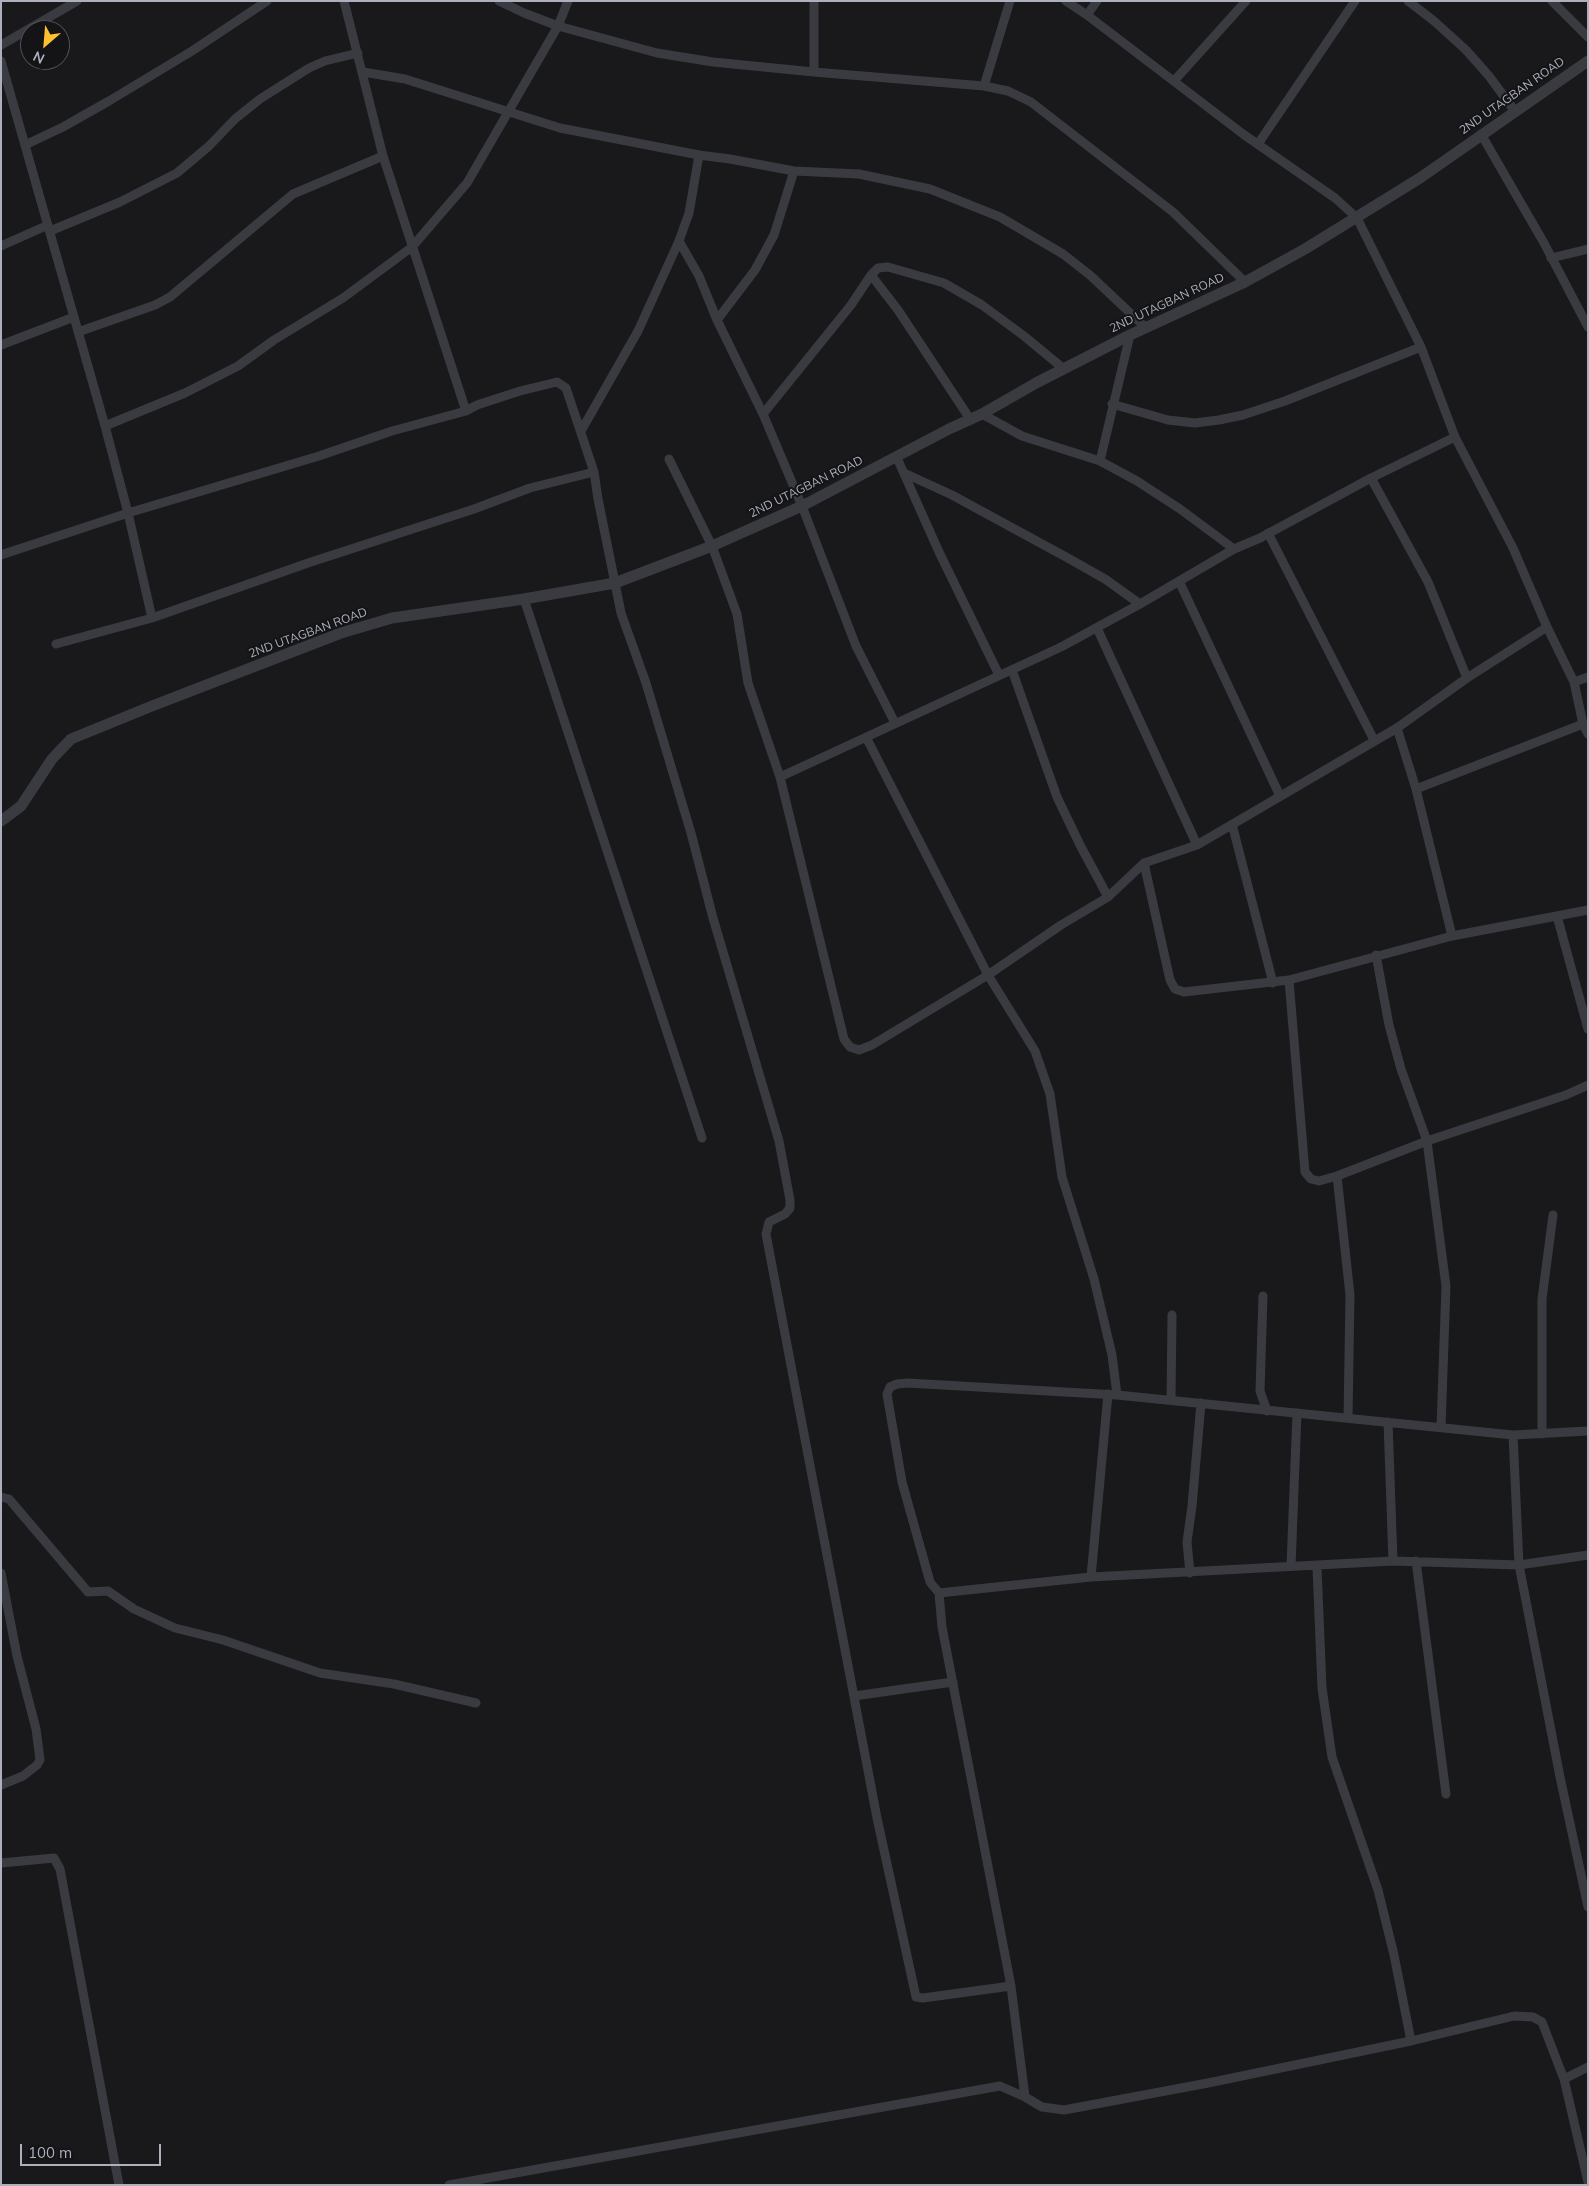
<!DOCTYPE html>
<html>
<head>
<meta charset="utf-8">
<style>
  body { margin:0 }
  #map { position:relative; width:1589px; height:2186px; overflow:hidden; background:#19191c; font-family:Mulish,sans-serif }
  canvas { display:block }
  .frame { position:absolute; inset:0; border:2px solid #abb0bc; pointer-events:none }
  .north { position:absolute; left:20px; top:20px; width:50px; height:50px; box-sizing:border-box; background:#141417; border:1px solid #505259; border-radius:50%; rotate:207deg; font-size:14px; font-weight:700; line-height:20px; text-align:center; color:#abb0bc }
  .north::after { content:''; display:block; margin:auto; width:18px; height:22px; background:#fec02f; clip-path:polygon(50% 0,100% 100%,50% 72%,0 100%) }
  .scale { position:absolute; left:20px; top:2144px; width:141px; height:22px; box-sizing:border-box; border:2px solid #abb0bc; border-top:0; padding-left:6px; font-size:15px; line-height:18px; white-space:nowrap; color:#abb0bc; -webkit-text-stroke:4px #141417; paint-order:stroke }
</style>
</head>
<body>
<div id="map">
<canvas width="1589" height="2186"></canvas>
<div class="frame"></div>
<div class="north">N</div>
<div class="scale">100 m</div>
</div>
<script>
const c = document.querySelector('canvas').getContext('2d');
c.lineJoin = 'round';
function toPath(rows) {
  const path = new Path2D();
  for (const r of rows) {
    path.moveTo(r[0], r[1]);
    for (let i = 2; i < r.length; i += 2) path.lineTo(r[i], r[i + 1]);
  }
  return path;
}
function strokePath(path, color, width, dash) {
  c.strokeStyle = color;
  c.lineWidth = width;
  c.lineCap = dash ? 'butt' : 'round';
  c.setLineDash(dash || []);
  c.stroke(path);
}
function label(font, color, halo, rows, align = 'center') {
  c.font = font + ' Mulish,sans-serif';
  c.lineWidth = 4;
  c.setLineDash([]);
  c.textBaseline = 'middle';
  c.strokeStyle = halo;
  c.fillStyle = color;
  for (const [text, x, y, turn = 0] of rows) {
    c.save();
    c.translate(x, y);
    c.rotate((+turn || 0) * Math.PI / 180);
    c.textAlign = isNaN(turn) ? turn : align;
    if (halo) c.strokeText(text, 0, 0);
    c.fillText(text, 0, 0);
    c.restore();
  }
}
const minor = toPath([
  [344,1,383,156,466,411],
  [499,1,524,13,558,26,657,53,713,62,814,72,984,86,1008,91,1031,102,1173,212,1245,282],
  [814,1,814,72],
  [1066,1,1087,15,1243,134,1335,198,1357,218,1421,347,1455,437,1513,548,1547,627,1574,682,1583,724,1588,734],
  [1408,1,1434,21,1466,50,1489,76,1514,110],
  [1552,1,1588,37],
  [1087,15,1097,1],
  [1,45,77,1],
  [1,61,105,426,128,513,152,618],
  [363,72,405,79,560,128,699,155,730,159,794,171,859,174,930,189,1000,217,1063,254,1091,276,1146,328],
  [1174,81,1246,1],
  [984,86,1010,1],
  [1481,134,1544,243,1588,327],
  [1258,144,1355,1],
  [25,145,63,127,109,101,192,51,267,1],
  [50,231,120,202,177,173,209,146,235,119,260,99,309,68,325,61,358,53],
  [679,241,689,213,699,155],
  [1,246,48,225],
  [1551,258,1588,249],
  [871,275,878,268,888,267,944,283,982,305,1024,336,1064,369],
  [717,320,755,270,774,235,794,171],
  [78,332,155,305,170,297,293,194,383,156],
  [1,345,74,317],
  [1112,404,1168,420,1195,423,1219,420,1243,415,1285,401,1421,347],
  [763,414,851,305,871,275,898,310,970,419],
  [982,414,1022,436,1100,461,1130,335],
  [105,426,185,393,238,366,274,340,343,298,412,247,467,183,558,26,568,1],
  [581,431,638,331,679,241,699,276,717,320,763,414,802,506,856,646,895,723],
  [897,458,939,552,999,675],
  [669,459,712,546,737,614,748,683,780,777,844,1039,850,1047,859,1050,872,1045,988,975,1061,925,1108,897,1144,863,1197,845,1397,728,1467,678,1547,627],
  [1100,461,1137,481,1180,509,1234,549],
  [904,473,952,495,1066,557,1105,579,1140,604],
  [1371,478,1428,582,1467,678],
  [1268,533,1374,740],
  [1,555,128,513,319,456,392,431,466,411,477,405,520,391,557,382,566,388,594,472,598,499,621,613,646,683,691,833,713,918,779,1141,790,1200,790,1208,785,1214,769,1222,766,1234,877,1818,916,1997,923,1998,1011,1986],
  [1179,581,1280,796],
  [524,599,702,1138],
  [1097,628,1197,845],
  [56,644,152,618,308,563,474,509,530,488,594,472],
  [1012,670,1057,797,1080,845,1108,897],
  [1574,682,1588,677],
  [1397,728,1416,789,1583,724],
  [866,737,988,975,1035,1051,1050,1094,1062,1177,1094,1279,1112,1355,1117,1395],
  [780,777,1061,647,1140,604,1234,549,1260,538,1371,478,1455,437],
  [1416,789,1452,936],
  [1232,824,1273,983],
  [1144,863,1170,980,1175,989,1184,992,1289,980,1452,936,1588,910],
  [1557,916,1588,1029],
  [1376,955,1389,1025,1401,1069,1427,1141,1446,1286,1441,1427],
  [1289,980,1305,1172,1311,1179,1319,1181,1337,1176,1427,1141,1566,1095,1588,1085],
  [1337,1176,1350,1295,1348,1418],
  [1263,1296,1260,1391,1267,1411],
  [1171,1400,1172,1315],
  [1388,1422,1393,1561],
  [1542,1434,1542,1299,1553,1215],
  [1513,1435,1519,1565,1560,1777,1588,1907],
  [1,1497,9,1499,88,1592,108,1591,134,1609,175,1628,223,1640,320,1673,394,1684,476,1703],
  [1416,1561,1446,1794],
  [1291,1566,1297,1413],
  [1317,1567,1322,1688,1332,1757,1378,1890,1394,1955,1411,2041],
  [1,1573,17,1656,36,1729,40,1760,37,1765,23,1776,1,1785],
  [1190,1573,1187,1542,1192,1506,1201,1403],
  [1091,1577,1108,1394],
  [939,1593,1091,1577,1393,1561,1519,1565,1588,1555],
  [854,1696,953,1682],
  [1,1863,54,1858,60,1869,119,2185],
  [1564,2079,1588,2067],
  [1025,2097,1011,1986,942,1627,939,1593,930,1582,902,1482,887,1394,890,1387,897,1384,908,1383,1117,1395,1513,1435,1588,1431],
  [449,2185,1000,2086,1025,2097,1042,2107,1064,2110,1208,2083,1411,2041,1514,2016,1533,2017,1542,2022,1564,2079,1588,2182]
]);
const tertiary = toPath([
  [1,821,21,806,52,759,71,739,152,706,341,633,392,618,524,599,615,583,712,546,802,506,949,429,982,414,1036,383,1130,335,1245,282,1305,249,1420,178,1588,61]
]);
const streetNames = [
  ["2ND UTAGBAN ROAD",1512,96,-35],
  ["2ND UTAGBAN ROAD",1167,303,-25],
  ["2ND UTAGBAN ROAD",806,487,-26],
  ["2ND UTAGBAN ROAD",308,633,-20]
];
strokePath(minor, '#3a3b41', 9);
strokePath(tertiary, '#3a3b41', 11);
label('12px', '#abb0bc', '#141417', streetNames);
</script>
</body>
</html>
